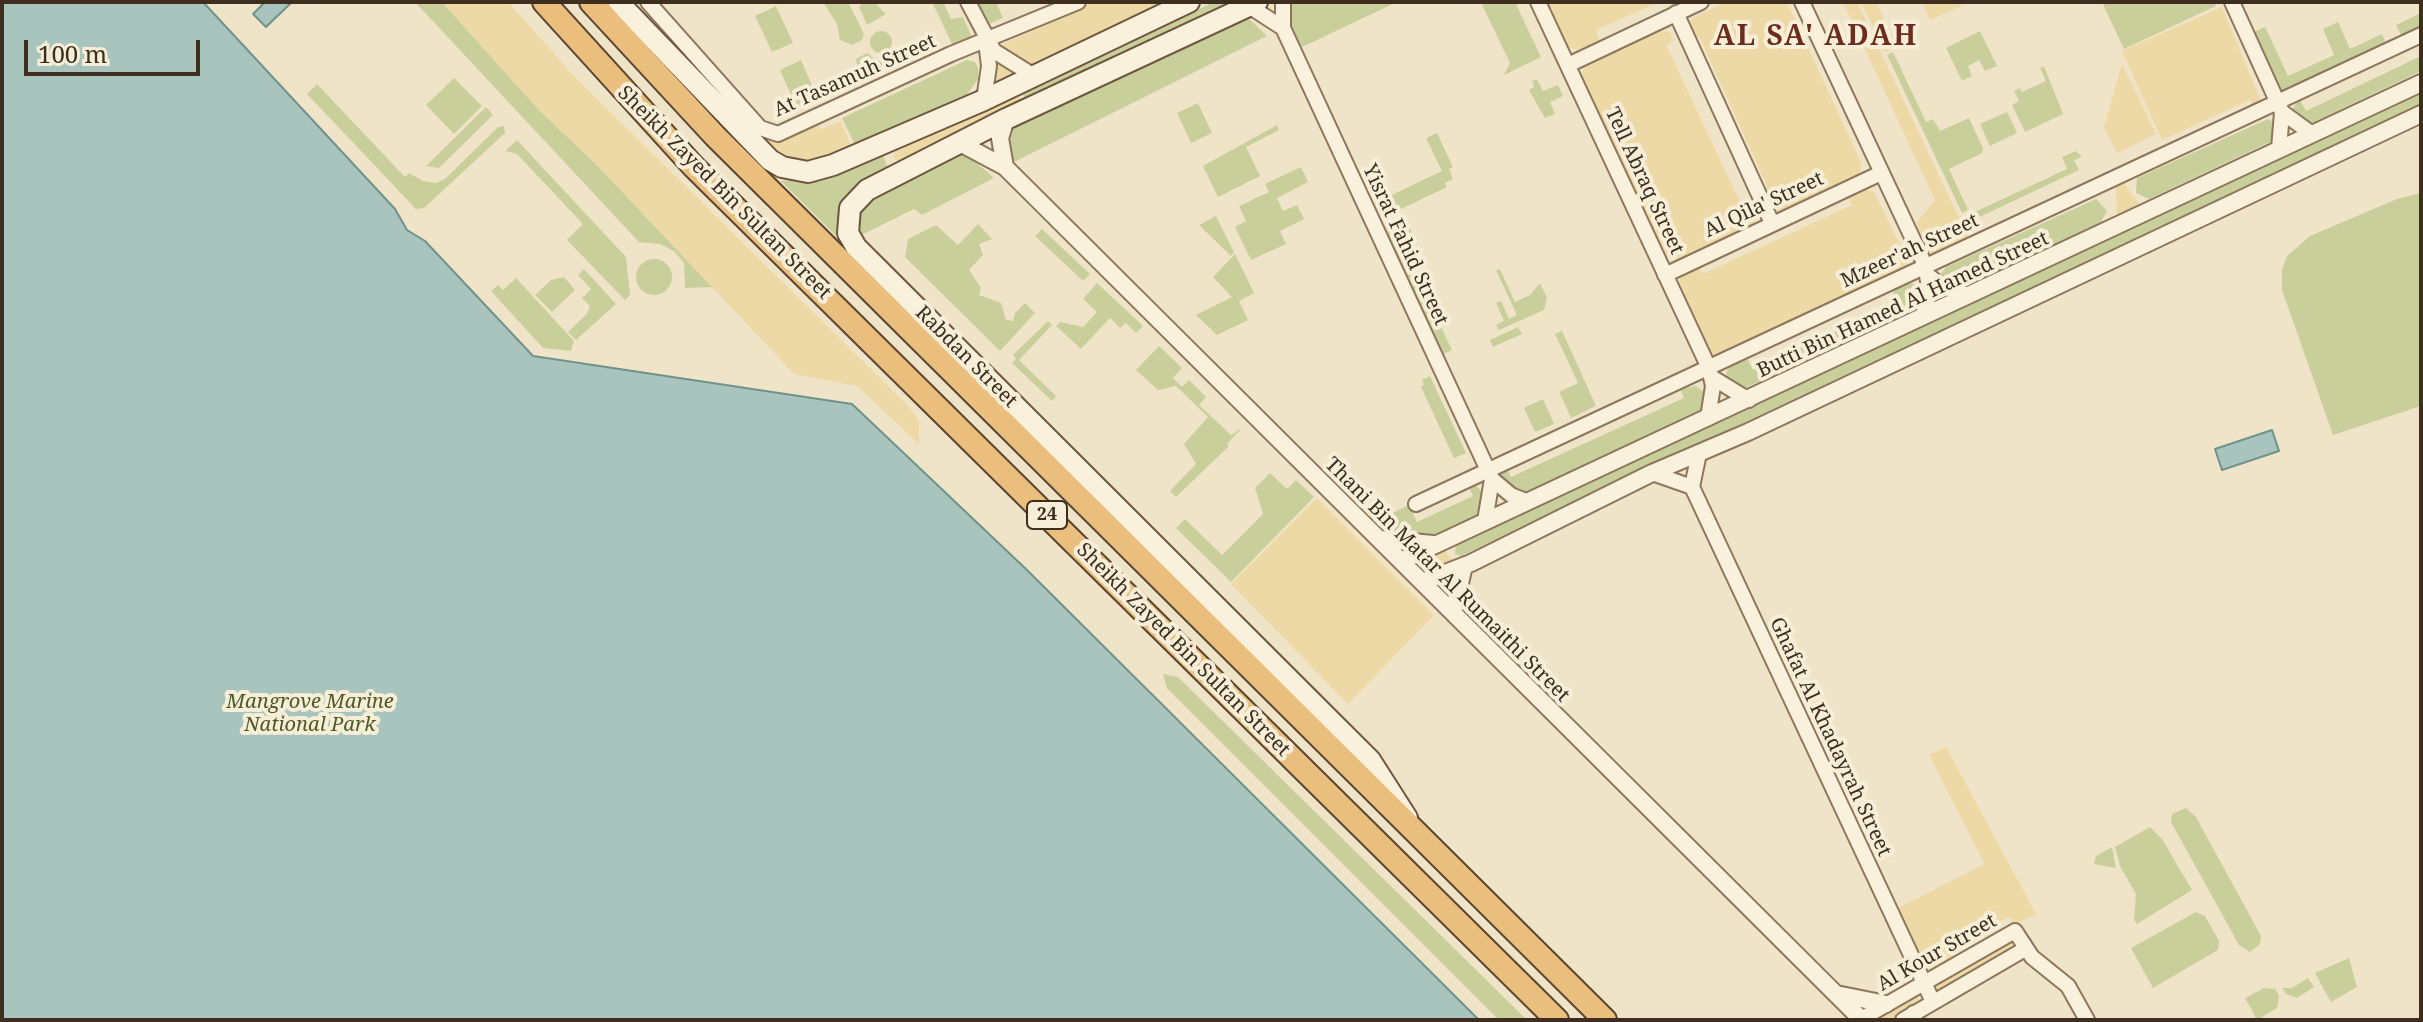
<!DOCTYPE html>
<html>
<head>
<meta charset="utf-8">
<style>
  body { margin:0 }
  #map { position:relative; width:2423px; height:1022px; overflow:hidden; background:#f0e4c8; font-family:"Noto Serif",serif }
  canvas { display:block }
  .frame { position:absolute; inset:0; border:4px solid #3d2e20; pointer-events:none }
  .scale { position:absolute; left:24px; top:40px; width:176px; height:36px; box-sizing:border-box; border:4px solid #3d2e20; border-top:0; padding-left:10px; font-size:24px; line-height:28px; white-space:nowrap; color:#3d2e20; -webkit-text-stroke:6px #f7eed8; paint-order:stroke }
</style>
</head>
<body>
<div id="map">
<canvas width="2423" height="1022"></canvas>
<div class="frame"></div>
<div class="scale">100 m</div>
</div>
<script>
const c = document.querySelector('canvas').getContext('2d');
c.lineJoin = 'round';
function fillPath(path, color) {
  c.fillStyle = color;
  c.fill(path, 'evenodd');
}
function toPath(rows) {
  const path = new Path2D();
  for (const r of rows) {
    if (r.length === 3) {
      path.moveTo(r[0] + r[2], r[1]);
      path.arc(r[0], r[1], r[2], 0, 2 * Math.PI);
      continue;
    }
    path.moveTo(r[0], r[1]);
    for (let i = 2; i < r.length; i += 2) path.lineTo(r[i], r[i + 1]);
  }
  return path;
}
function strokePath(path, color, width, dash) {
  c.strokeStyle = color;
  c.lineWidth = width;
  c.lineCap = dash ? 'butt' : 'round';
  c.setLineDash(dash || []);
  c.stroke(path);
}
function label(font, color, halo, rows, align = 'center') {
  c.font = font + ' "Noto Serif",serif';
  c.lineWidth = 8;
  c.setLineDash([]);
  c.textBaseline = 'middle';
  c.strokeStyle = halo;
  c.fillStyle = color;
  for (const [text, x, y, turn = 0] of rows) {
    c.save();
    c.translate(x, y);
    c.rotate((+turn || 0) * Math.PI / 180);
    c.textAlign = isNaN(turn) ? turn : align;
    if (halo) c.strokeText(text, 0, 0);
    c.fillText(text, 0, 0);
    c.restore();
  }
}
const green = toPath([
  [415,2,442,2,539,110,597,165,712,287,685,288,684,263,674,251,660,244,639,242],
  [823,2,848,2,864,34,862,40,852,45,840,40,837,24],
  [862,2,874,2,886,14,867,25,859,7],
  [932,2,943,2,951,19,963,17,971,35,966,43,954,48],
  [975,2,996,2,1003,18,986,25],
  [1214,2,1243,2,1027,104,1022,92],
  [1290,2,1397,2,1298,49,1287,27],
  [1489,2,1515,2,1541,57,1504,75,1510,63,1482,5],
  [2102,2,2214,2,2216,6,2124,49],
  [776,6,793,43,772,52,755,16],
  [2421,13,2421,28,2402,37,2396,25],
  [1247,17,1267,36,1006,166,1005,139,1016,127],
  [2338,22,2350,49,2382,34,2387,45,2285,92,2278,88,2252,33,2265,27,2288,76,2334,55,2323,29],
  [881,42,11],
  [1980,31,1997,66,1985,71,1979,60,1968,66,1972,76,1962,81,1946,48],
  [899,47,903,60,860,81,856,59,867,53,877,61,887,61],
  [1893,52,1926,122,1933,119,1940,131,1969,118,1983,148,1982,153,1949,169,1968,210,1962,213,1887,55],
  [2421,56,2421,71,2308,125,2290,113,2297,102,2300,100,2306,111],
  [801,60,817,97,796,106,780,70],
  [967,60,975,62,978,68,978,79,966,96,856,147,842,118],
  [2044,66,2063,114,2025,132,2012,105,2019,101,2014,91,2020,88,2022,92,2046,81,2040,68],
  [454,78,482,106,454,134,426,105],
  [1537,79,1543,91,1558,85,1563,96,1550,102,1555,114,1545,118,1529,90,1534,87,1532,81],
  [317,84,405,177,409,173,423,181,436,183,445,179,498,127,504,126,505,133,424,208,416,209,307,94],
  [2421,91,2421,104,1461,556,1455,554,1456,545],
  [1198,103,1212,133,1191,143,1177,113],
  [486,107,493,115,439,168,426,166],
  [2007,112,2017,133,1990,146,1980,124],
  [2268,119,2275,123,2272,141,2149,199,2136,193,2137,178],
  [1277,125,1279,130,1246,147,1260,176,1218,197,1203,166],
  [1437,133,1453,167,1449,169,1453,179,1445,183,1447,187,1382,218,1375,203,1442,171,1426,138],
  [517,140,626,257,630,295,625,300,567,240,583,224,517,154,505,151],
  [2076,151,2082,157,2074,160,2079,170,1967,223,1964,217,2067,169,2062,157],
  [882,152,888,169,843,207,836,236,781,181,821,179],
  [964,152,994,178,922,215,914,209,851,240,860,203],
  [1301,167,1308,182,1277,198,1283,211,1297,205,1304,219,1280,231,1286,244,1251,260,1235,227,1246,221,1239,206,1269,192,1265,184],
  [2421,193,2421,406,2333,435,2282,290,2282,270,2287,256,2310,236,2397,199],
  [2096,199,2107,211,2099,225,1956,291,1939,277,1946,267],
  [1216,216,1234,252,1231,256,1199,225],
  [1401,217,1412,232,1399,238,1452,350,1440,356,1390,249,1394,247,1384,225],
  [978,224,992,239,979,244,983,255,969,270,981,288,979,295,1001,303,1006,320,1013,321,1015,313,1025,303,1035,313,1000,351,905,257,908,239,936,225,958,245],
  [1042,229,1090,274,1083,281,1035,236],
  [1235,254,1254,293,1239,301,1248,320,1217,335,1196,315,1232,297,1213,277],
  [654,277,18],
  [584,269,616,304,576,340,568,332,587,314,590,306,582,298,591,289,578,275],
  [1500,269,1515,302,1530,295,1540,283,1547,298,1544,310,1499,330,1496,325,1504,321,1496,303,1501,301,1509,319,1517,315,1496,270],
  [564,277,575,290,552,312,535,295,551,280],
  [516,278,574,341,571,351,543,348,491,291,498,285,503,290],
  [1097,283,1143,326,1136,333,1126,323,1120,328,1110,318,1081,349,1056,326,1060,322,1083,327,1097,312,1083,299],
  [1906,283,1914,284,1922,294,1914,308,1741,390,1724,381,1728,368,1747,358,1753,370,1897,302,1892,289],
  [1048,321,1052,325,1019,360,1056,396,1052,401,1012,363,1016,359,1013,355],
  [1518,327,1522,334,1493,347,1490,340],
  [1562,331,1596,406,1571,418,1559,392,1578,383,1555,334],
  [1159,346,1182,368,1173,378,1182,387,1189,380,1206,397,1199,405,1231,435,1242,428,1227,444,1229,446,1176,497,1170,491,1196,464,1184,444,1208,417,1176,386,1158,390,1136,370],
  [1430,376,1466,453,1454,458,1421,387,1424,385,1422,380],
  [1695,386,1705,393,1702,409,1526,493,1518,493,1498,476,1506,468,1511,477,1684,398,1680,389],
  [1543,399,1554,424,1535,432,1524,408],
  [1270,473,1287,489,1296,480,1314,497,1231,582,1176,528,1185,519,1222,555,1263,514,1255,488],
  [1474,483,1483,493,1479,516,1416,546,1392,543,1371,524,1409,505,1417,522,1473,496,1468,485],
  [1163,674,1178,677,1527,1020,1499,1020,1167,688],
  [2186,808,2196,817,2261,936,2260,944,2250,952,2239,945,2171,822,2172,814],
  [2150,827,2162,839,2192,890,2137,924,2134,920,2136,894,2120,866,2115,847],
  [2112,847,2116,868,2094,864,2096,856],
  [2196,912,2205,916,2219,941,2218,950,2153,988,2131,948],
  [2349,958,2357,987,2331,1002,2315,973],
  [2308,978,2314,987,2297,998,2286,994,2282,988,2292,988],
  [2264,988,2275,989,2279,996,2277,1008,2257,1020,2245,998]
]);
const sand = toPath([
  [442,2,508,2,574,76,909,407,919,422,919,444,857,386,794,374,597,165,539,110],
  [1093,2,1167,2,1032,65,1022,65,997,47],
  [1544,2,1659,2,1596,30,1600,42,1581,50,1565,47],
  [1726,2,1787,2,1862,165,1859,175,1779,211,1769,207,1762,192,1768,188,1699,36,1692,38,1688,30,1692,18],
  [1843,2,1857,2,1970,241,1936,256,1929,255,1917,230,1918,221,1935,200],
  [1861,2,1876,2,1895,41,1889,44,1891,50,1885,52],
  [1921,2,1961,2,1963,5,1930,20],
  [2222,7,2262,104,2254,107,2250,100,2162,140,2122,51],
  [1659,31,1670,32,1674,40,1666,45,1745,213,1753,209,1757,217,1751,227,1679,260,1663,254,1580,76,1588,63],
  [991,55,1019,78,994,90],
  [2122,64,2156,134,2117,153,2104,127],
  [1019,94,1023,103,900,161,893,159,895,152],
  [840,121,853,150,798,170,739,129,781,141,818,125,820,130],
  [2122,181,2140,205,2117,216,2116,184],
  [1864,189,1874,192,1908,261,1906,269,1721,356,1710,354,1678,283,1682,275,1699,267,1703,274,1852,205,1848,196],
  [1317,498,1434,615,1348,704,1231,584],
  [1445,545,1447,555,1455,561,1429,573,1423,569,1421,559],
  [1946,747,2036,914,2015,925,2009,917,1950,947,1954,957,1930,969,1923,966,1896,909,1985,864,1929,755],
  [2009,940,2015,948,1935,993,1934,983],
  [1915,995,1919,999,1917,1006,1892,1020,1875,1020]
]);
const water = toPath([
  [2,2,203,2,395,209,407,230,425,241,533,356,852,404,1027,570,1479,1020,2,1020,2,2],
  [265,2,292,2,266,27,253,14,265,2],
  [2272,430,2279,451,2222,470,2215,449,2272,430]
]);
const minor = toPath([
  [648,2,760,128,778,134,951,54,1078,2],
  [968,2,994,51,1034,76],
  [1538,2,1709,368,1713,386,1708,418],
  [1802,2,1925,265,1930,292,1923,315],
  [2232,2,2282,112,2279,149],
  [1249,6,1283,28,1492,479,1511,495,1526,501],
  [1676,13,1772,223],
  [1283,28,1283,2],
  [1568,65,1701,2],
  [984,100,989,66,986,42],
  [2282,112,2312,134],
  [1665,275,1881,173],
  [1929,276,1943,287,1968,295],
  [1713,378,1749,400],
  [1699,453,1692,487,1933,1002],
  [1652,473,1692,487],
  [1416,504,2421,35],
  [1485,521,1492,479],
  [1861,1019,2015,931,2032,957,2068,986,2087,1020],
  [1903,1020,2025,949]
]);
const tertiary = toPath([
  [958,142,1005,167,1862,1020],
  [1005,167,1000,138,1006,119],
  [1379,539,1433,544],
  [1401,561,2421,83],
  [1422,582,1471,563,1652,473,1748,432,2421,114],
  [1453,613,1464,566],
  [1836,994,1886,1004],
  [1913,1020,1914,1014]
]);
const secondary = toPath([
  [618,2,770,160,782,167,808,172,833,165,984,100,1189,2],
  [1257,2,1006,119,867,190,850,208,848,233,856,247,1370,760,1407,818]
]);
const trunk = toPath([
  [544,2,694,167,1557,1020],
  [591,2,715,136,1605,1020]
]);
const shields = [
  [1047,515,40]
];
const shieldNames = [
  ["24",1047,515]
];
const streetNames = [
  ["At Tasamuh Street",855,76,-24],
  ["Tell Abraq Street",1644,181,65],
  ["Sheikh Zayed Bin Sultan Street",724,193,45],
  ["Al Qila' Street",1764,205,-25],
  ["Yisrat Fahid Street",1405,245,65],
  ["Mzeer'ah Street",1910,251,-25],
  ["Butti Bin Hamed Al Hamed Street",1903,305,-25],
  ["Rabdan Street",966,357,45],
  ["Thani Bin Matar Al Rumaithi Street",1447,580,45],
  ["Sheikh Zayed Bin Sultan Street",1183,650,45],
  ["Ghafat Al Khadayrah Street",1830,737,65],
  ["Al Kour Street",1937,953,-30]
];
const parkNames = [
  ["Mangrove Marine",310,702],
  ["National Park",310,725]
];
const districtNames = [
  ["AL SA' ADAH",1816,37]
];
fillPath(green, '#c9cf9b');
fillPath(sand, '#ecd9a5');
fillPath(water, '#a9c4bc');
strokePath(water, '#6f938a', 2);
strokePath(minor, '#8d765c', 18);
strokePath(tertiary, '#8d765c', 20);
strokePath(secondary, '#6f573f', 24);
strokePath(trunk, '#5b4430', 26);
strokePath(minor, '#faf1dc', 14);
strokePath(tertiary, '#faf1dc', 16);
strokePath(secondary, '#faf1dc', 20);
strokePath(trunk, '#eabe7c', 22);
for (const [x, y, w] of shields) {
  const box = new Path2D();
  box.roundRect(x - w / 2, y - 14, w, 28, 6);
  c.fillStyle = '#f7eed8';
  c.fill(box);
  strokePath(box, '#3d2e20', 2);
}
label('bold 18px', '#3d2e20', null, shieldNames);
label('20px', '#3d2e20', '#f7eed8', streetNames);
label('italic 20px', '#4d5a26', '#f7eed8', parkNames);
c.letterSpacing = '2px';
label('bold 28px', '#6b2e1e', '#f7eed8', districtNames);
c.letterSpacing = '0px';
</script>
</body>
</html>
